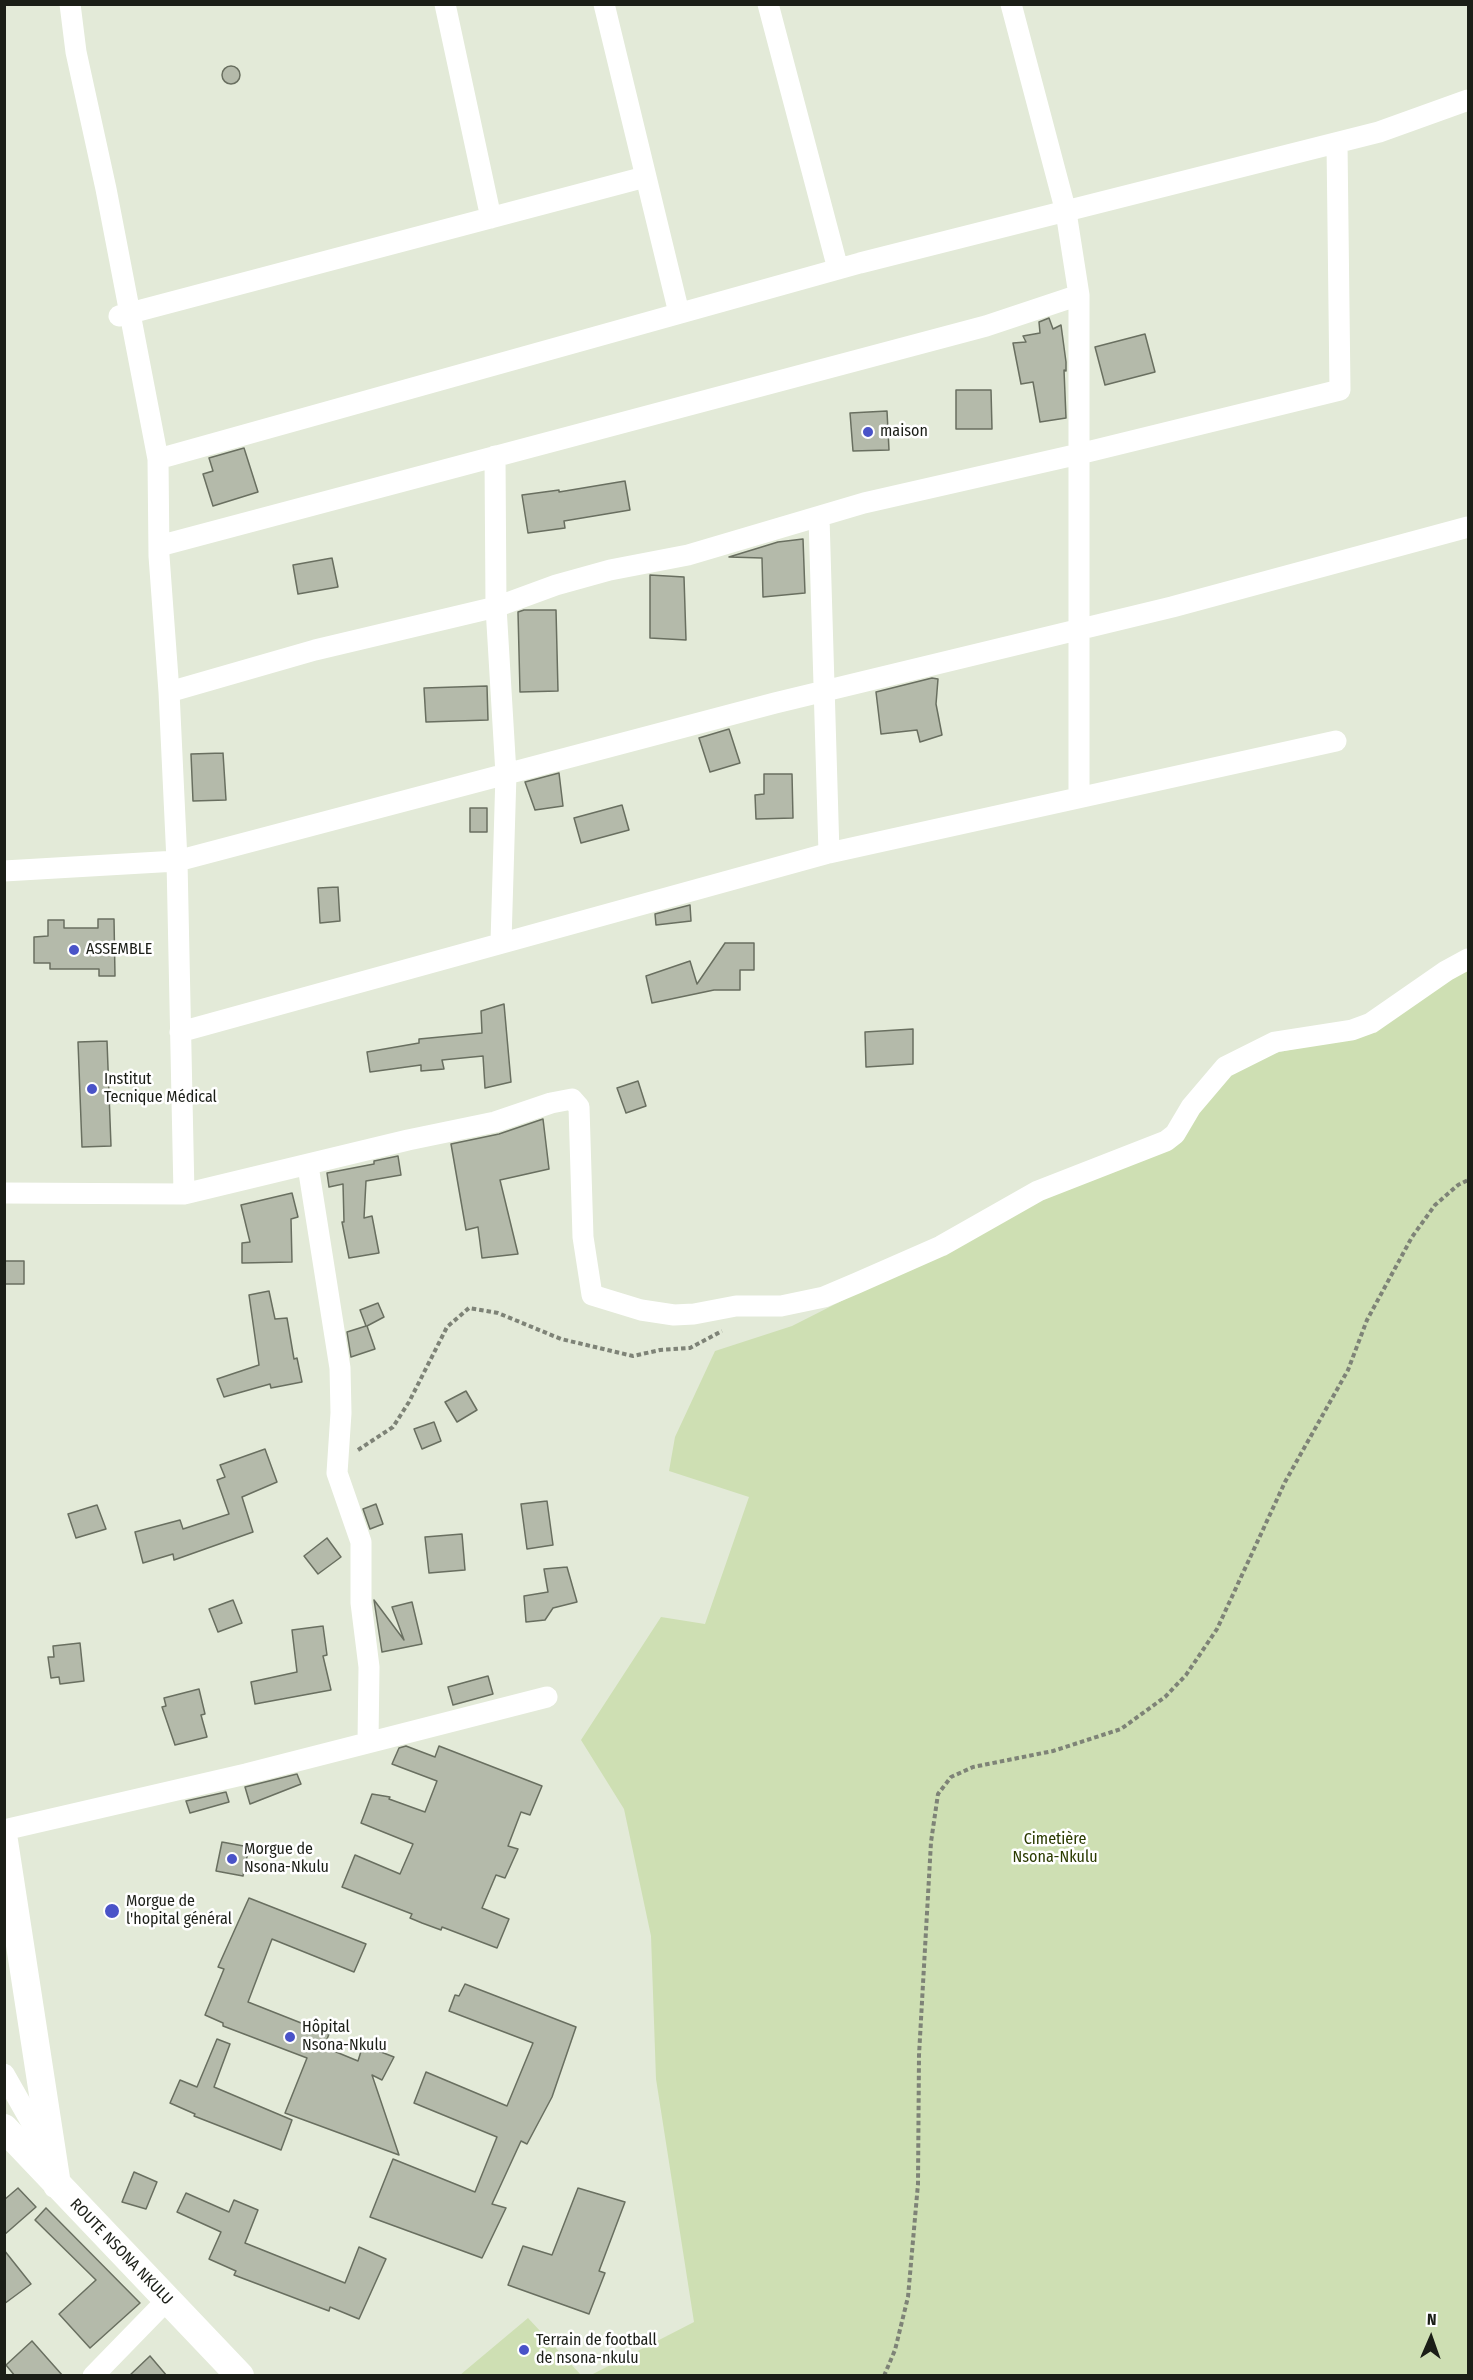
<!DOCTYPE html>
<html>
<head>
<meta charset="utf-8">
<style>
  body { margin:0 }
  #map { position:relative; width:1473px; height:2380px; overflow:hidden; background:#e3ead8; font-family:"Fira Sans Condensed",sans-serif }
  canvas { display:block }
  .frame { position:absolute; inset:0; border:6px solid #1b1e17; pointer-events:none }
  .north { position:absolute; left:1401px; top:2308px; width:60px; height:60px; -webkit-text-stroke:4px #fff; paint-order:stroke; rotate:2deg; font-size:16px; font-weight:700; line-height:24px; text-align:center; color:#1b1e17 }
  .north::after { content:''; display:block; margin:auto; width:21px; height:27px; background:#1b1e17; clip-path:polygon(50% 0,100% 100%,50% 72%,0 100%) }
</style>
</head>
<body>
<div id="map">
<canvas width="1473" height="2380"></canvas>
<div class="frame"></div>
<div class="north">N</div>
</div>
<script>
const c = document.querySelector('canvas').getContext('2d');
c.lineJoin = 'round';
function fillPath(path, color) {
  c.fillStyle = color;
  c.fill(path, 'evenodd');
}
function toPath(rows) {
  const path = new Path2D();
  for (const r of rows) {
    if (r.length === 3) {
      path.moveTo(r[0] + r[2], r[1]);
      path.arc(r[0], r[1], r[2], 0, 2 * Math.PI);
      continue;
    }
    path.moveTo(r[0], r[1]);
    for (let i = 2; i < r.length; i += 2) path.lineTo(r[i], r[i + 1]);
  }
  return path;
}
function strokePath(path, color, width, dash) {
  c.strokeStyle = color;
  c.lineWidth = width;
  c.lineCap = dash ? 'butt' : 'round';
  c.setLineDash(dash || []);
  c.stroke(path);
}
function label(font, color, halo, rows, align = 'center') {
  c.font = font + ' "Fira Sans Condensed",sans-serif';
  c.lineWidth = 5;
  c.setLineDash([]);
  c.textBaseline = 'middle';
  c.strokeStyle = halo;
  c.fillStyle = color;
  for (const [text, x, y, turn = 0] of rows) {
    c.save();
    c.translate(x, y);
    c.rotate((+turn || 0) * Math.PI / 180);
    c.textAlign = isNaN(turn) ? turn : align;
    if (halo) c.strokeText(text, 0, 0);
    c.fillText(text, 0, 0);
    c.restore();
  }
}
const green = toPath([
  [1468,965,1468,2375,591,2375,694,2322,656,2079,651,1936,624,1809,581,1740,661,1617,705,1624,749,1497,669,1471,675,1437,715,1351,792,1326,1063,1189,1172,1147,1218,1086,1246,1059,1332,1041],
  [528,2318,581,2375,460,2375]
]);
const building = toPath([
  [231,75,9],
  [1049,318,1053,329,1061,325,1066,362,1066,371,1064,370,1066,418,1040,422,1033,382,1021,384,1013,343,1026,342,1023,336,1040,333,1039,322,1049,318],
  [1145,334,1155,372,1105,385,1095,347,1145,334],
  [956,390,991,390,992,429,956,429,956,390],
  [887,411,889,450,853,451,850,413,887,411],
  [244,448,258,492,213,506,203,474,213,471,209,458,244,448],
  [625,481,630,510,564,521,565,528,528,533,522,495,559,490,559,492,625,481],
  [803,539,805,593,763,597,762,558,729,557,778,542,803,539],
  [332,558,338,587,298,594,293,565,332,558],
  [650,575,684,577,686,640,650,638,650,575],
  [524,610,556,610,558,691,520,692,518,612,524,610],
  [932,678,938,679,936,704,942,735,920,742,917,730,881,734,876,692,932,678],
  [487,686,488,720,426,722,424,688,487,686],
  [729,729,740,763,710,772,699,738,729,729],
  [223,753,226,800,193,801,191,754,223,753],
  [559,773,563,806,535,810,525,782,559,773],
  [764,774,792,774,793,818,756,819,755,795,764,794,764,774],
  [622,805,629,830,581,843,574,818,622,805],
  [470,808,487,808,487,832,470,832,470,808],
  [338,887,340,921,320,923,318,888,338,887],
  [690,905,691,921,656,925,655,914,690,905],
  [98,919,114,919,115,976,99,976,99,969,50,969,50,963,34,963,34,937,48,936,48,920,64,920,64,928,98,928,98,919],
  [725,943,754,943,754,970,740,970,740,990,714,990,652,1003,646,976,690,961,697,984,725,943],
  [504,1004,511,1082,485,1088,483,1056,442,1060,444,1069,421,1071,421,1065,370,1072,367,1052,419,1043,419,1039,482,1033,481,1011,504,1004],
  [913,1029,913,1064,866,1067,865,1032,913,1029],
  [107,1041,111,1146,82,1147,78,1042,107,1041],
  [638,1081,646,1106,626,1113,617,1088,638,1081],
  [543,1119,549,1169,500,1180,518,1254,482,1258,478,1227,466,1230,451,1144,499,1134,543,1119],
  [398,1156,401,1175,366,1181,364,1218,372,1216,379,1253,349,1258,342,1222,344,1222,343,1184,329,1187,327,1173,374,1164,374,1161,398,1156],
  [292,1193,298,1217,291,1219,292,1262,242,1263,242,1243,250,1242,241,1205,292,1193],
  [4,1261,24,1261,24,1284,4,1284,4,1261],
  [269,1291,275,1319,287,1318,294,1359,297,1358,302,1382,271,1388,270,1384,224,1397,217,1379,259,1365,249,1295,269,1291],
  [378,1303,384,1317,367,1326,375,1349,351,1357,347,1332,366,1326,360,1310,378,1303],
  [466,1391,477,1410,457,1422,445,1402,466,1391],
  [434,1422,441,1441,422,1449,414,1429,434,1422],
  [265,1449,277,1482,242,1497,253,1532,174,1560,173,1554,143,1563,135,1532,180,1520,183,1529,229,1514,217,1480,225,1477,220,1465,265,1449],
  [547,1501,553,1545,527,1549,521,1504,547,1501],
  [376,1504,383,1524,370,1529,363,1509,376,1504],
  [97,1505,106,1529,76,1538,68,1514,97,1505],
  [462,1534,465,1570,429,1573,425,1537,462,1534],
  [327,1538,341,1557,318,1574,304,1556,327,1538],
  [567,1567,577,1602,553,1608,545,1620,526,1622,524,1596,548,1592,544,1569,567,1567],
  [233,1600,242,1623,218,1632,209,1609,233,1600],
  [374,1600,404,1640,392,1607,412,1602,422,1644,382,1652,374,1600],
  [323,1626,327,1655,323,1656,331,1690,255,1704,251,1682,297,1672,292,1630,323,1626],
  [80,1643,84,1681,60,1684,59,1677,51,1678,48,1657,54,1657,53,1646,80,1643],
  [488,1676,493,1694,453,1705,448,1687,488,1676],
  [199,1689,205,1714,201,1715,207,1737,175,1745,162,1707,166,1706,164,1698,199,1689],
  [406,1746,435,1757,439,1746,542,1786,530,1815,521,1812,508,1846,518,1849,505,1878,496,1875,482,1908,509,1919,497,1948,442,1927,441,1930,422,1923,410,1918,412,1914,342,1887,355,1855,400,1874,413,1844,361,1823,372,1794,390,1797,389,1799,425,1812,437,1781,392,1764,399,1748,406,1746],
  [297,1774,301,1784,250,1804,245,1787,297,1774],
  [226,1792,229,1802,190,1813,186,1801,226,1792],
  [222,1842,249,1847,243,1876,216,1871,222,1842],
  [249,1898,366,1944,354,1972,272,1939,248,2002,329,2034,324,2047,358,2061,363,2045,394,2057,382,2080,372,2075,399,2155,285,2113,307,2058,223,2026,223,2023,205,2015,224,1969,218,1967,249,1898],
  [465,1984,576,2027,552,2097,527,2144,521,2141,492,2204,506,2208,482,2258,370,2217,393,2159,475,2192,497,2137,414,2103,426,2072,507,2106,533,2043,449,2011,455,1995,459,1996,465,1984],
  [217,2039,230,2044,214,2087,292,2120,281,2150,194,2116,195,2114,170,2103,180,2080,197,2087,217,2039],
  [134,2172,157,2182,146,2209,122,2202,134,2172],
  [18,2188,36,2207,4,2235,4,2200,18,2188],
  [578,2188,625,2202,599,2271,605,2273,589,2314,508,2285,523,2246,552,2255,578,2188],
  [186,2193,229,2212,234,2200,258,2210,245,2243,345,2283,359,2247,386,2259,359,2319,330,2307,329,2311,234,2275,236,2271,209,2259,221,2232,177,2212,186,2193],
  [46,2208,140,2303,90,2348,59,2314,96,2280,35,2220,46,2208],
  [4,2250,31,2284,4,2304,4,2250],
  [32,2341,47,2358,63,2376,15,2376,6,2365,32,2341],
  [150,2356,167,2376,129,2376,150,2356]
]);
const path = toPath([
  [358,1450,393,1427,409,1402,447,1327,469,1308,498,1313,561,1339,633,1356,660,1350,690,1348,722,1331],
  [884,2376,895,2350,908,2297,918,2184,919,2055,931,1842,938,1794,951,1777,973,1767,1053,1751,1121,1729,1165,1697,1186,1675,1217,1629,1285,1482,1348,1370,1367,1320,1412,1237,1435,1205,1458,1185,1468,1180]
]);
const street = toPath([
  [70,4,76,52,106,189,158,459,159,556,169,692],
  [445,4,491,218],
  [604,4,679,313],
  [768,4,838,269],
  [1011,4,1066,212,1079,295,1079,796],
  [119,316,645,177],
  [495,456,496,607,506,774,501,942],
  [158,459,860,263,1379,132,1468,100],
  [819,517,829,853],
  [159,546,986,326,1079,295],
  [4,871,177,861,169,692,315,650,496,607,556,585,610,570,688,555,864,503,1079,454,1340,390,1337,143],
  [180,1032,829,853,1336,741],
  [308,1166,340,1368,341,1413,337,1473,361,1542,361,1603,369,1667,368,1742],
  [4,1193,184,1194,408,1140,495,1122,551,1103,572,1099,579,1107,583,1237,592,1295,641,1310,674,1315,694,1314,736,1306,781,1306,824,1297,857,1283,941,1246,1038,1191,1166,1141,1175,1134,1191,1107,1225,1067,1275,1042,1352,1030,1371,1023,1446,971,1468,959],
  [184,1194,177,861,775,703,1172,607,1468,527],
  [4,1830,246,1774,547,1697],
  [4,2074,38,2134,51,2146],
  [93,2376,167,2300]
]);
const secondary = toPath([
  [4,1841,57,2185],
  [4,2128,240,2376]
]);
const markers = [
  [868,432,6,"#4a53c8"],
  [74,950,6,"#4a53c8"],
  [92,1089,6,"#4a53c8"],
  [232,1859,6,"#4a53c8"],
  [112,1911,8,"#4a53c8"],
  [290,2037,6,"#4a53c8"],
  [524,2350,6,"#4a53c8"]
];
const poiNames = [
  ["maison",880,432],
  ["ASSEMBLE",86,950],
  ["Institut",104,1080],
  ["Tecnique Médical",104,1098],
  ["Morgue de",244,1850],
  ["Nsona-Nkulu",244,1868],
  ["Morgue de",126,1902],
  ["l'hopital général",126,1920],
  ["Hôpital",302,2028],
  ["Nsona-Nkulu",302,2046],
  ["Terrain de football",536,2341],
  ["de nsona-nkulu",536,2359]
];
const parkNames = [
  ["Cimetière",1055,1840],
  ["Nsona-Nkulu",1055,1858]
];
const streetNames = [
  ["ROUTE NSONA NKULU",121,2252,46]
];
fillPath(green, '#cedfb3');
fillPath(building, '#b4baaa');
strokePath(building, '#696f60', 1.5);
strokePath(path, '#7e8377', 4, [4.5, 3]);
strokePath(street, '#fff', 21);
strokePath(secondary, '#fff', 28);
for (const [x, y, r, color] of markers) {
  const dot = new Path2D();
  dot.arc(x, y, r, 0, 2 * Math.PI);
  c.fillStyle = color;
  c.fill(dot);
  strokePath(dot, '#fff', 2);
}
label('16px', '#1b1e17', '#fff', poiNames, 'left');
label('16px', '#2b3b00', '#fff', parkNames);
label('16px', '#1b1e17', '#fff', streetNames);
</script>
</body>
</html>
